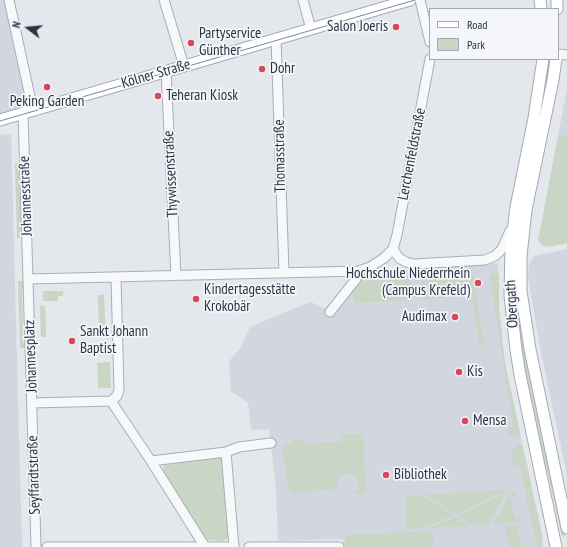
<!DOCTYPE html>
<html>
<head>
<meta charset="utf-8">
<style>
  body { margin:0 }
  #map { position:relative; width:567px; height:547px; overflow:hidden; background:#e4e7ec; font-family:"PT Sans Narrow",sans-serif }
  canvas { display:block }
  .legend { position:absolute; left:429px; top:8px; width:130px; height:52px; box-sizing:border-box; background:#f4f6f9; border:1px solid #a4a8b1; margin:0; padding:5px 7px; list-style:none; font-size:12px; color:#2b3445 }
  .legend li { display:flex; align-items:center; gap:8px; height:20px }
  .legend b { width:20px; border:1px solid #a4a8b1 }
  .north { position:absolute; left:8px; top:8px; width:40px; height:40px; -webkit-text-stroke:3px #f4f6f9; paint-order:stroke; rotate:286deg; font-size:11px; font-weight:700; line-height:16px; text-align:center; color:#2b3445 }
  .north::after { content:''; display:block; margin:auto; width:14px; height:18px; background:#2b3445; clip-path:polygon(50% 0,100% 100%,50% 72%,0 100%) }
</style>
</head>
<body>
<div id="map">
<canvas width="567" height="547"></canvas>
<ul class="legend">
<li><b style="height:5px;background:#fff"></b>Road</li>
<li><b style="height:11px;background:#c9d6c5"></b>Park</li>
</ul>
<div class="north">N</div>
</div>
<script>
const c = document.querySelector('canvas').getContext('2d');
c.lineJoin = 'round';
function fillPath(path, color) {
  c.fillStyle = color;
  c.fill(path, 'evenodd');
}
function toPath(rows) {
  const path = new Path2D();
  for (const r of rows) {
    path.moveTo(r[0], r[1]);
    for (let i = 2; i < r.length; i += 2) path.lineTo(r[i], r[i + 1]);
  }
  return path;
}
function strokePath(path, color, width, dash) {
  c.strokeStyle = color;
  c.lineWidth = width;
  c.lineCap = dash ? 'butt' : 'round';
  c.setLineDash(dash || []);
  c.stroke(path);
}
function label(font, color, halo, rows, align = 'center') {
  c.font = font + ' "PT Sans Narrow",sans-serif';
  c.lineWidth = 3.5;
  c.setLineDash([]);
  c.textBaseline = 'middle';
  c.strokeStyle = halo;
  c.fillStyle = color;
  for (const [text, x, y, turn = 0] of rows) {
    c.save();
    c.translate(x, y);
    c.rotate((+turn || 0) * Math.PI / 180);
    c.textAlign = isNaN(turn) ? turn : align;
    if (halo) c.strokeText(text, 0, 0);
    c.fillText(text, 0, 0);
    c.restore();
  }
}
const built = toPath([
  [0,0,4,0,27,107,0,115],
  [567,89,567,134,558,136],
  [11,134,22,547,0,547,0,135],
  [567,249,567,475,541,353,528,276,529,264,534,256],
  [498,263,499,309,505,363,542,534,543,547,344,547,343,539,278,541,276,489,269,429,251,430,248,403,231,391,229,361,241,347,250,327,285,312,311,302,333,313,365,273]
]);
const green = toPath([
  [567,134,567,243,549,247,541,245,538,240,558,136],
  [15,163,19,163,22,235,17,239],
  [517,259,531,374,565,536,562,537,548,474,540,450,524,375,515,296],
  [499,273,499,309,505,363,520,434,518,437,509,437,508,428,513,427,490,274],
  [472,275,473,277,484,344,480,345,472,296,423,299,421,277],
  [410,278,411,300,354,303,353,291,361,281],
  [18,281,25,281,25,288,22,289,23,343,27,344,27,348,20,348],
  [43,291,63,291,63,296,58,296,58,301,43,301],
  [98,295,104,295,106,337,96,338,96,335,99,334],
  [40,306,45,306,46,337,41,337],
  [110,362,111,388,98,388,97,363],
  [363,434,366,492,354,494,359,488,358,479,352,475,346,474,341,477,335,489,295,493,290,491,288,488,282,445,293,444,292,440,305,439,306,444,343,441,342,435],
  [517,445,522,445,542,534,543,547,537,547,520,466,515,466,512,460,513,449],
  [217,456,221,458,222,460,228,536,227,539,223,541,206,540,163,472,164,464,168,461],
  [503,490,506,491,456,514,425,495],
  [514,490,516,496,510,498,515,519,520,518,521,522,493,524],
  [506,493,488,524,472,525,458,515],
  [422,495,453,515,424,528,407,529,405,496],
  [455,517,469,526,430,528],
  [504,526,522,526,522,527,517,528,521,547,510,547,506,536],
  [433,531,434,547,344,547,343,542,346,541,346,535]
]);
const minor = toPath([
  [9,0,33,110],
  [164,0,184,66],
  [303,0,311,29],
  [420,0,430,42],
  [276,39,284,272],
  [558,54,567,55],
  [166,71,176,276],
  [23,113,36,547],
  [393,249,397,235,430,59],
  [29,279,359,271,370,267,384,258,393,249,399,258,406,262,414,264,485,260,495,256,502,249,510,231],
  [330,312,356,279,359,271],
  [111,401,151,461],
  [32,403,111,401,117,396,119,390,116,278],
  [226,452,234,547],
  [47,547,229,547],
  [205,547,151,461,226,452,239,447,271,443],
  [249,547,339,547]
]);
const major = toPath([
  [540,0,541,9],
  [557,0,557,9],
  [543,59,534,118,516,207,511,248,510,295,516,350,520,375,556,547],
  [556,59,553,80,526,210,521,256,521,291,530,349,567,528],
  [0,120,410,0]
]);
const tram = toPath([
  [0,121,415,0]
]);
const markers = [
  [396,27,4,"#d1495b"],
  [191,43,4,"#d1495b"],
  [262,69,4,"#d1495b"],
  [47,87,4,"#d1495b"],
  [158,96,4,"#d1495b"],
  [478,283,4,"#d1495b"],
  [196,299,4,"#d1495b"],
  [455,317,4,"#d1495b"],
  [72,341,4,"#d1495b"],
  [459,372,4,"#d1495b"],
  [465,421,4,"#d1495b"],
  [386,475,4,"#d1495b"]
];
const poiNames = [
  ["Salon Joeris",388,27,"right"],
  ["Partyservice",199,34],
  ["Günther",199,51],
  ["Dohr",270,69],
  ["Teheran Kiosk",166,96],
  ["Peking Garden",47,102,"center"],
  ["Hochschule Niederrhein",470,274,"right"],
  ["(Campus Krefeld)",470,291,"right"],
  ["Kindertagesstätte",204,290],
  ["Krokobär",204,307],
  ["Audimax",447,317,"right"],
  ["Sankt Johann",80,332],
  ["Baptist",80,349],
  ["Kis",467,372],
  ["Mensa",473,421],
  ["Bibliothek",394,475]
];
const streetNames = [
  ["Kölner Straße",156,74,-16],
  ["Lerchenfeldstraße",412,154,-79],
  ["Thomasstraße",280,156,-91],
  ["Thywissenstraße",171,174,-93],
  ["Johannesstraße",26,196,-92],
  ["Obergath",512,304,-93],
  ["Johannesplatz",31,356,-92],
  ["Seyffardtstraße",34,475,-92]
];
fillPath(built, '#d2d6de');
fillPath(green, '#c9d6c5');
strokePath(minor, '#a9aeb7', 11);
strokePath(major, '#a3abb8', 13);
strokePath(minor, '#f7f8fa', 9);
strokePath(major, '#fff', 11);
strokePath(tram, '#7d8696', 1);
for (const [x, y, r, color] of markers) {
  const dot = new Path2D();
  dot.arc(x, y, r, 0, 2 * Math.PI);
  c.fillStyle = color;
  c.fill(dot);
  strokePath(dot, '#f4f6f9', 1.5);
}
label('15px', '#2b3445', '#f4f6f9', poiNames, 'left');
label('15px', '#2b3445', '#f4f6f9', streetNames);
</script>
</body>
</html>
